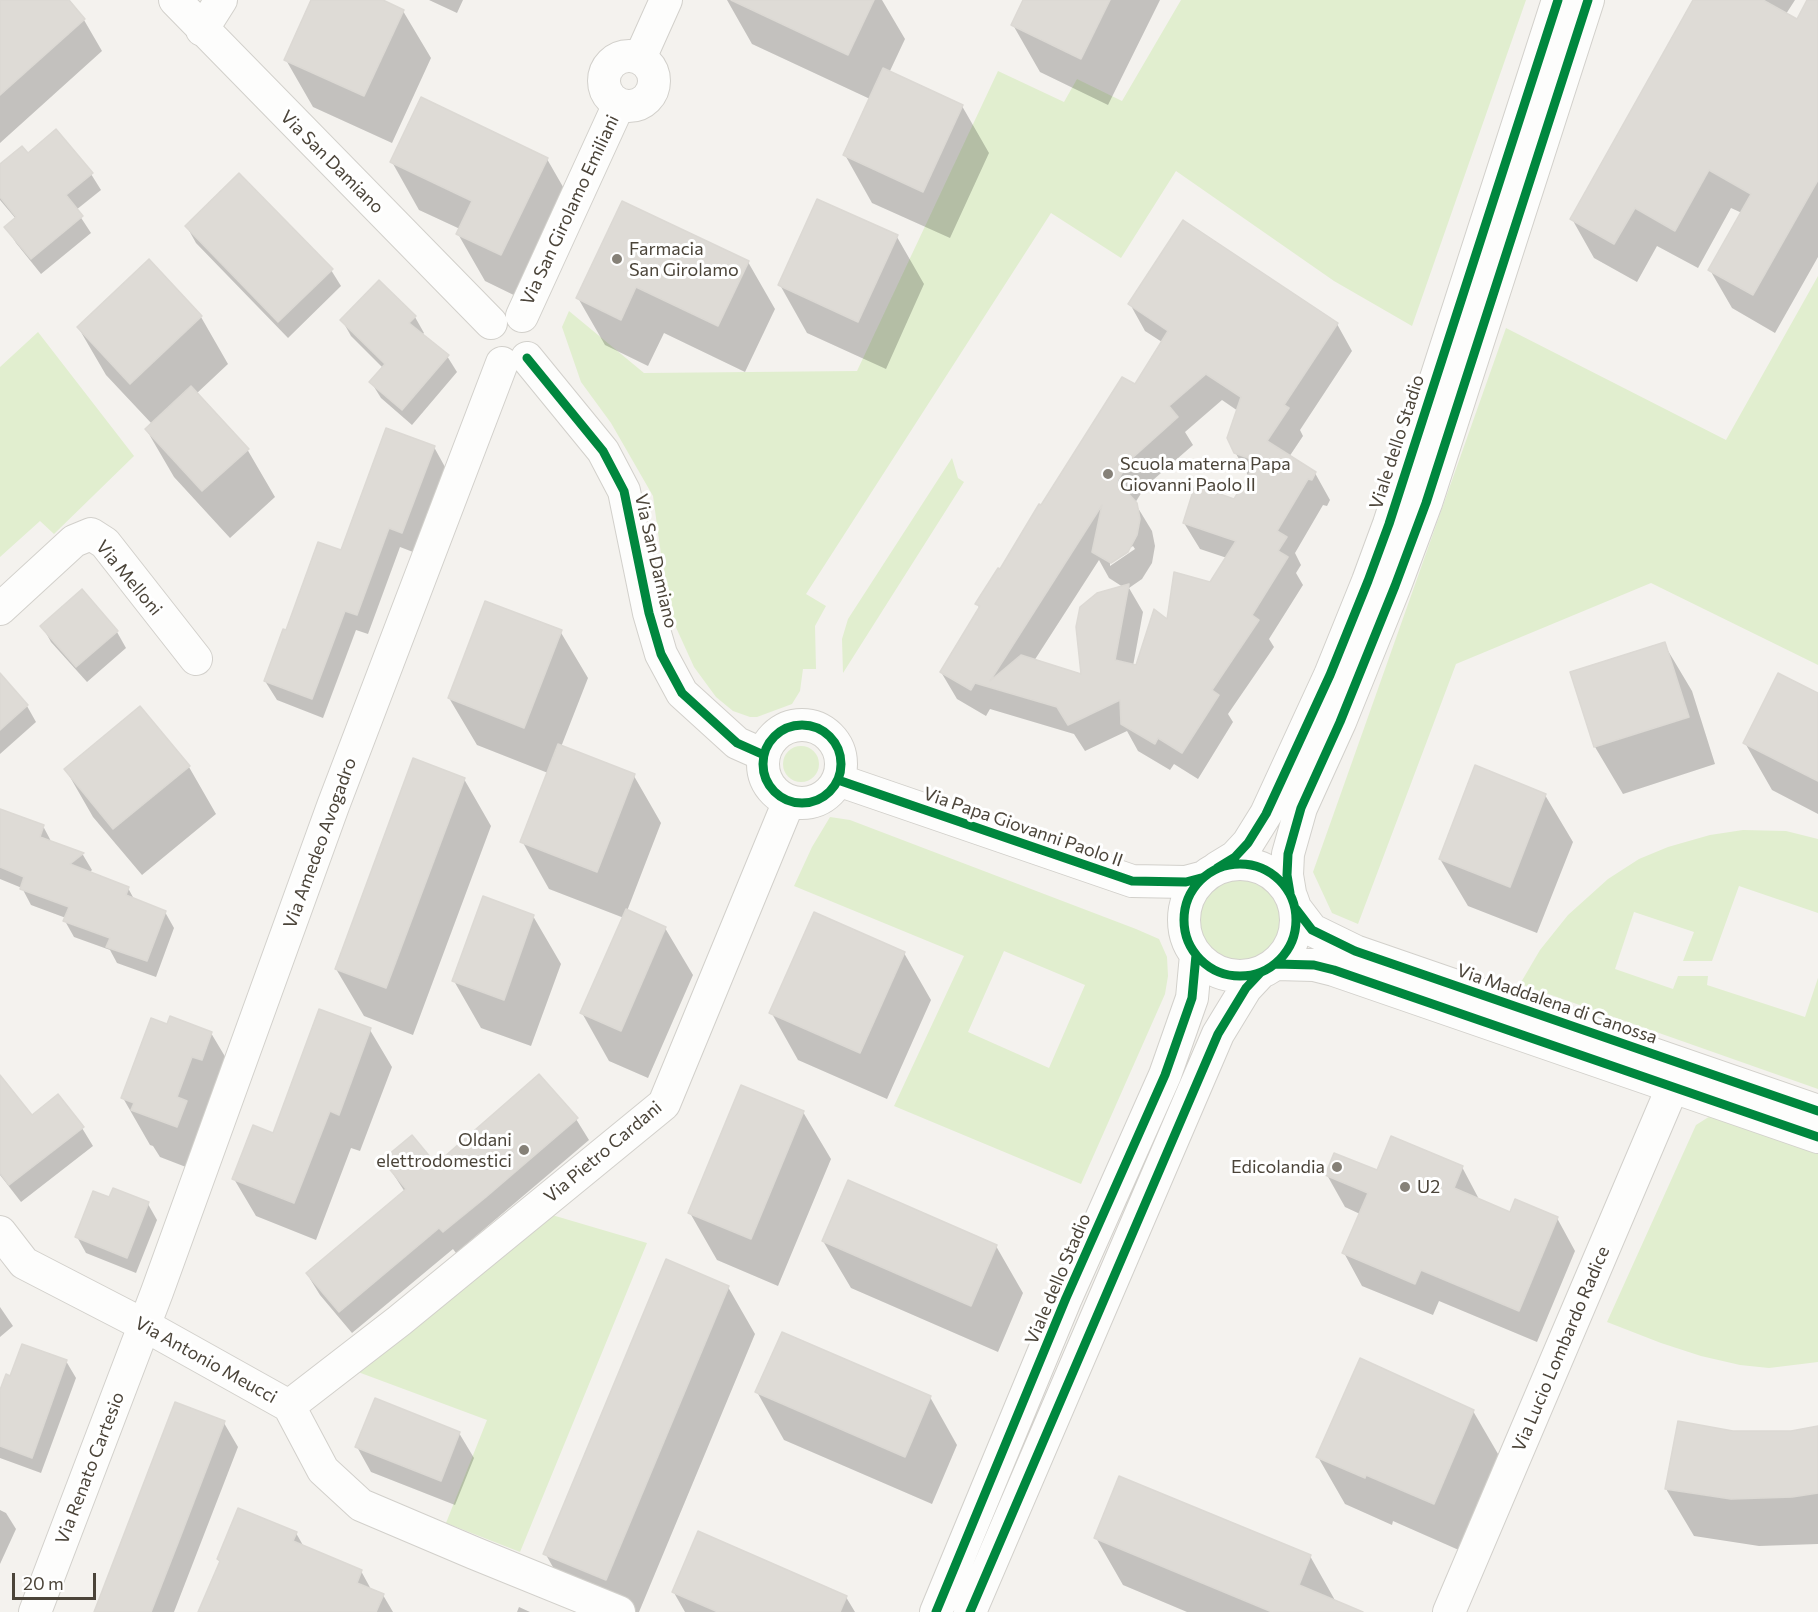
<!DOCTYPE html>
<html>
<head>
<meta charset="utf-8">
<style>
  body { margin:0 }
  #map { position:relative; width:1818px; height:1612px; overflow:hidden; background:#f4f2ee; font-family:Commissioner,sans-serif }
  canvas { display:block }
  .scale { position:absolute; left:12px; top:1573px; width:84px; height:27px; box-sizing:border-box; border:3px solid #4b4439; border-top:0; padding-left:8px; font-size:18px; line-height:21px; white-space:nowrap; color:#4b4439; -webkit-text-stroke:4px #fff; paint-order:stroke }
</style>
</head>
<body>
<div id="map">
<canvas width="1818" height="1612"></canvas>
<div class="scale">20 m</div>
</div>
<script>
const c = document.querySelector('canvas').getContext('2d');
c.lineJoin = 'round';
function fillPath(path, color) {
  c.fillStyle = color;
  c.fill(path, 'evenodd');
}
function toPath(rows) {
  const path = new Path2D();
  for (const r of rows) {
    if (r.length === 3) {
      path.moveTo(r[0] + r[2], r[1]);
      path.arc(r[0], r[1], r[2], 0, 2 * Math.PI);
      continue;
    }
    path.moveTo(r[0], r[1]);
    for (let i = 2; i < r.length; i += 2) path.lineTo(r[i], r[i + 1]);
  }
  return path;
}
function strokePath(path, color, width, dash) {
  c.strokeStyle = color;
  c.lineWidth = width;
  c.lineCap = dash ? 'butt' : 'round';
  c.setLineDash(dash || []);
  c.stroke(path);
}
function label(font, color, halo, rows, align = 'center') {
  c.font = font + ' Commissioner,sans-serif';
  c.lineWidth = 6;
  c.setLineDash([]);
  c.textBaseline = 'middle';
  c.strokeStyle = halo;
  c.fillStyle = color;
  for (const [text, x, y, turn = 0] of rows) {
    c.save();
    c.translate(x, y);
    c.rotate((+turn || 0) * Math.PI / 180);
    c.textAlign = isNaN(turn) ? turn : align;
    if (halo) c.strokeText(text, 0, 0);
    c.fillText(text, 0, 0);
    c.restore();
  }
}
const green = toPath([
  [1181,0,1526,0,1412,326,1334,281,1176,171,1121,258,1051,213,806,594,826,606,815,626,816,669,803,669,800,691,792,704,757,717,750,717,733,711,716,697,694,667,669,612,653,496,611,423,581,382,562,327,569,311,644,373,857,371,998,71,1064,102,1077,79,1122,101],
  [1818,276,1818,665,1651,583,1456,664,1358,924,1332,913,1313,872,1506,328,1726,440],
  [38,332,134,456,54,534,40,521,0,557,0,367],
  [952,458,958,478,964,482,843,673,842,639,848,619],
  [801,764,18],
  [830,817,850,820,1136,929,1159,939,1167,957,1168,976,1165,994,1081,1184,894,1106,964,956,794,886,812,847],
  [1004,951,1085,985,1049,1068,968,1032],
  [1743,830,1786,831,1818,839,1818,913,1739,886,1712,961,1683,961,1694,932,1634,912,1615,969,1673,989,1678,976,1708,976,1707,985,1805,1017,1818,978,1818,1089,1520,984,1540,950,1568,915,1608,879,1639,859,1668,847,1710,835],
  [1242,917,45],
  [1715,1113,1818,1152,1818,1362,1769,1368,1740,1365,1701,1356,1661,1343,1607,1322,1696,1125],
  [552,1215,647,1243,520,1552,446,1523,487,1420,358,1372]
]);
const shadow = toPath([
  [0,0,67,0,84,20,102,51,0,143],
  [313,0,380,0,403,11,431,58,392,143,313,107,286,60],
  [429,0,463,0,457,13],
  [727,0,882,0,905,39,889,73,962,106,989,153,950,238,872,203,845,155,870,99,752,44],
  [1025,0,1160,0,1108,105,1040,72,1013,25],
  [1695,0,1795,0,1786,14,1798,21,1809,0,1818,0,1818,257,1775,333,1732,308,1710,270,1742,213,1731,208,1698,268,1657,246,1637,282,1594,258,1572,219],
  [27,155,91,174,101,190,76,210,91,233,41,274,16,243,6,227,16,219,0,200,0,166],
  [547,159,574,206,528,302,485,281,458,234,460,229,419,210,392,162],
  [187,227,331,270,341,286,288,338,196,243],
  [897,237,924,284,886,369,807,333,780,285],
  [149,261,201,317,228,364,196,394,247,449,275,497,230,538,174,477,146,429,152,424,106,375,78,327],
  [748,262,775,309,745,372,664,333,648,366,605,345,578,298],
  [1130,304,1337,324,1352,351,1300,430,1303,436,1289,457,1315,473,1330,500,1327,506,1323,505,1295,553,1301,565,1296,573,1303,585,1269,639,1274,647,1228,714,1233,722,1198,779,1174,764,1170,770,1138,751,1127,731,1085,751,1074,734,990,709,986,716,957,699,941,672,980,609,977,604,1001,571,1041,507,1136,386,1162,342,1145,331],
  [1222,400,1238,411,1235,452,1249,477,1234,501,1184,523,1200,549,1227,558,1211,584,1168,622,1137,667,1133,666,1143,612,1129,588,1142,579,1152,563,1155,546,1152,531,1135,503,1145,487,1193,445,1185,432],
  [1133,546,1135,549,1110,566,1110,562],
  [1099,560,1109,578,1123,587,1082,676,1034,661],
  [415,317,424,333,422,335,447,356,457,372,412,425,381,398,371,382,383,368,351,336,342,320],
  [434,447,445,467,413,552,400,547,368,634,356,630,323,718,277,700,265,681,286,632],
  [42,626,117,632,126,648,87,682,51,642],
  [560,631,588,678,561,747,634,776,661,823,627,911,665,928,693,975,648,1078,609,1061,582,1013,624,918,549,889,522,841,548,773,477,745,449,698],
  [1664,644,1692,691,1715,764,1623,794,1595,747],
  [0,675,27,706,36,722,0,754],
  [1818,695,1818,814,1772,790,1745,743],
  [189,767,216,814,142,875,93,817,66,770],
  [464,779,491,826,413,1035,364,1016,336,969],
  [1545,795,1573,842,1537,933,1468,906,1440,859],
  [0,810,43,826,52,843,83,855,92,870,89,873,128,888,134,899,165,912,174,928,156,977,117,963,110,950,74,937,65,921,66,918,31,905,22,888,0,879],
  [533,916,561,964,531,1046,481,1028,454,981],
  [904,953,931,1000,887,1099,798,1060,771,1012],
  [167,1026,211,1033,239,1080,204,1174,160,1157,153,1146,150,1145,123,1098],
  [370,1030,392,1067,360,1151,351,1148,316,1240,256,1216,234,1179],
  [0,1077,32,1117,82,1128,93,1146,21,1202,0,1175],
  [803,1112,831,1159,778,1286,717,1260,690,1213],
  [576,1119,589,1140,456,1253,453,1249,352,1333,320,1295,307,1274,405,1192,384,1160,435,1167],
  [1462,1167,1480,1201,1511,1214,1557,1218,1575,1251,1537,1342,1439,1301,1433,1315,1362,1286,1344,1253,1360,1214,1345,1207,1327,1175],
  [110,1199,148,1204,157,1220,136,1273,86,1253,77,1237],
  [823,1241,996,1246,1023,1293,998,1352,851,1288],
  [728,1287,755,1334,639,1612,599,1612,572,1601,545,1553],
  [0,1307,13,1326,0,1337],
  [66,1361,76,1378,41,1473,0,1458,0,1394,11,1378],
  [757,1392,930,1397,957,1445,932,1504,784,1440],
  [1473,1411,1501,1459,1461,1551,1393,1521,1392,1525,1345,1504,1318,1457],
  [224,1423,238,1447,174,1612,99,1612],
  [1818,1428,1818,1544,1759,1546,1694,1536,1666,1489,1791,1433],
  [459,1433,474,1458,455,1505,371,1472,357,1447],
  [0,1510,6,1513,16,1529,0,1564],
  [296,1533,304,1547,361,1571,372,1591,383,1595,393,1612,200,1612,220,1563,218,1559],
  [1096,1538,1310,1556,1336,1602,1359,1612,1187,1612,1123,1585],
  [673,1591,846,1597,855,1612,685,1612],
  [519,1607,530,1612,517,1612]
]);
const building = toPath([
  [0,0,69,0,85,19,0,95,0,0],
  [311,0,383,0,404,10,364,96,284,60,311,0],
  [731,0,874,0,848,55,731,0],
  [1023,0,1110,0,1081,59,1011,25,1023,0],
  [1693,0,1763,0,1797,19,1807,0,1818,0,1818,180,1753,295,1708,270,1751,194,1709,170,1675,231,1635,208,1614,244,1570,219,1693,0],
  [883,68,963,105,923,192,843,155,883,68],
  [421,97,548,158,501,255,456,234,472,201,390,162,421,97],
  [56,129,93,173,66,195,83,216,31,259,4,227,16,217,0,197,0,164,22,146,28,153,56,129],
  [239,173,333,269,278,322,185,226,239,173],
  [817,199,898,235,858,322,778,285,817,199],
  [622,201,749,261,718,326,636,287,621,320,576,298,622,201],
  [1183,220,1338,323,1284,405,1289,408,1267,441,1316,472,1312,480,1308,479,1277,531,1287,537,1278,551,1288,557,1252,615,1259,620,1212,690,1219,695,1182,753,1158,738,1155,744,1121,724,1120,700,1068,725,1057,707,975,683,971,690,940,672,980,606,975,604,998,568,1000,569,1039,504,1041,505,1122,377,1135,384,1168,331,1128,304,1183,220],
  [1206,374,1241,397,1227,438,1234,453,1257,461,1234,499,1195,485,1183,523,1236,541,1210,582,1174,572,1167,619,1154,609,1136,665,1115,660,1129,584,1097,593,1080,607,1076,627,1081,674,1021,655,990,681,1102,505,1092,552,1111,563,1128,552,1137,535,1140,519,1137,503,1117,481,1130,460,1178,417,1169,406,1206,374],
  [149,259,202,316,130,384,77,327,149,259],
  [379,280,416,316,409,323,449,355,402,410,369,382,385,364,340,320,379,280],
  [191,386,249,449,202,491,145,429,191,386],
  [386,428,435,446,402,533,389,528,357,615,345,611,312,699,264,681,283,629,286,630,318,542,341,550,386,428],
  [82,589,118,631,76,667,40,626,82,589],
  [485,601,562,630,524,728,448,698,485,601],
  [1665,642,1689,717,1594,747,1570,672,1665,642],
  [0,673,28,705,0,730,0,673],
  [1778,673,1818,693,1818,781,1743,743,1778,673],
  [140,706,190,766,113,829,64,769,140,706],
  [558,744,635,774,597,872,520,842,558,744],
  [413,758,465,778,386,988,335,969,413,758],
  [1475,765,1546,794,1510,887,1439,859,1475,765],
  [0,809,44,825,40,837,84,853,70,864,129,887,126,895,166,911,147,961,106,947,110,938,63,921,69,907,20,889,24,877,0,867,0,809],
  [483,896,534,915,504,1000,452,981,483,896],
  [626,909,666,927,621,1031,580,1013,626,909],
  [814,912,905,952,860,1053,769,1013,814,912],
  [319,1009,371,1028,339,1115,330,1111,294,1203,232,1179,253,1125,273,1133,319,1009],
  [170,1016,212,1032,202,1060,192,1057,177,1097,187,1101,177,1127,131,1110,134,1103,121,1098,151,1018,167,1024,170,1016],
  [539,1074,578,1118,486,1197,443,1232,439,1228,339,1312,306,1273,406,1189,382,1160,412,1135,436,1164,539,1074],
  [0,1075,32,1115,58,1094,84,1127,9,1185,0,1173,0,1075],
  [741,1085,804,1111,751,1239,688,1213,741,1085],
  [1391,1136,1463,1166,1454,1188,1510,1212,1515,1199,1558,1217,1519,1311,1421,1270,1415,1284,1342,1253,1368,1193,1325,1175,1334,1153,1377,1170,1391,1136],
  [848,1180,997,1245,971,1306,822,1241,848,1180],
  [113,1188,149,1202,127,1258,75,1237,93,1191,109,1197,113,1188],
  [666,1259,729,1286,606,1580,543,1554,666,1259],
  [782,1332,931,1396,905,1457,755,1392,782,1332],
  [22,1344,67,1360,32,1458,0,1446,0,1390,6,1374,10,1376,22,1344],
  [1360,1358,1474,1410,1434,1504,1366,1475,1365,1478,1316,1457,1360,1358],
  [375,1398,460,1432,441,1481,355,1447,375,1398],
  [175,1402,225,1421,178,1543,151,1612,94,1612,175,1402],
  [1678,1421,1733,1431,1791,1431,1818,1426,1818,1493,1792,1497,1731,1499,1665,1489,1678,1421],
  [1119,1476,1311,1555,1299,1585,1363,1612,1272,1612,1094,1538,1119,1476],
  [238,1508,297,1532,293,1541,362,1570,357,1583,384,1594,376,1612,198,1612,220,1561,217,1559,238,1508],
  [698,1531,847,1596,840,1612,718,1612,672,1592,698,1531]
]);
const minor = toPath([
  [175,0,491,323],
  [202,30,221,0],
  [629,81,25],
  [640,58,666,0],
  [522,316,619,104],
  [527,358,603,451,624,491,649,613,661,654,682,693,737,743,764,755],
  [0,609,74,541,91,534,105,543,196,659],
  [802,764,39],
  [838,780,1132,881,1186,882,1201,878],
  [1240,920,56],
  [1217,868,1235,857,1248,843,1266,814,1330,675,1368,581,1389,524,1558,0],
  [1290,893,1287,875,1288,854,1301,808,1340,722,1395,586,1426,503,1588,0],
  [1296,909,1312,930,1355,951,1818,1111],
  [1276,964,1314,965,1334,970,1818,1137],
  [0,1232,24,1263,144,1325,289,1406,323,1470,361,1505,474,1553,619,1612],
  [289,1406,399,1321,664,1104,789,801],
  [35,1612,157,1292,333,806,502,363],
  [936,1612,1066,1298,1165,1075,1192,998,1196,955],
  [970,1612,1218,1034,1246,988,1261,972],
  [1449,1612,1673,1086]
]);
const cycleway = toPath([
  [527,358,603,451,624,491,649,613,661,654,682,693,737,743,764,755],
  [802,764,39],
  [838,780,1132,881,1186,882,1201,878],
  [1240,920,56],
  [1217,868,1235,857,1248,843,1266,814,1330,675,1368,581,1389,524,1558,0],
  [1290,893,1287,875,1288,854,1301,808,1340,722,1395,586,1426,503,1588,0],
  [1296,909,1312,930,1355,951,1818,1111],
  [1276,964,1314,965,1334,970,1818,1137],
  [936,1612,1066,1298,1165,1075,1192,998,1196,955],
  [970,1612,1218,1034,1246,988,1261,972]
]);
const markers = [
  [617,259,6,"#868178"],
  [1108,474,6,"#868178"],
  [524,1150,6,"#868178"],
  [1337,1167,6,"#868178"],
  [1405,1187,6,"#868178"]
];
const streetNames = [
  ["Via San Damiano",332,162,45],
  ["Via San Girolamo Emiliani",570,210,-65],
  ["Viale dello Stadio",1397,442,-72],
  ["Via San Damiano",656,561,77],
  ["Via Melloni",129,578,50],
  ["Via Papa Giovanni Paolo II",1023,827,19],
  ["Via Amedeo Avogadro",320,843,-70],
  ["Via Maddalena di Canossa",1557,1004,19],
  ["Via Pietro Cardani",603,1152,-40],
  ["Viale dello Stadio",1058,1279,-67],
  ["Via Lucio Lombardo Radice",1561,1349,-67],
  ["Via Antonio Meucci",206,1360,29],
  ["Via Renato Cartesio",90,1468,-69]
];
const poiNames = [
  ["Farmacia",629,249],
  ["San Girolamo",629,270],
  ["Scuola materna Papa",1120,464],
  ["Giovanni Paolo II",1120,485],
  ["Oldani",512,1140,"right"],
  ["elettrodomestici",512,1161,"right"],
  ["Edicolandia",1325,1167,"right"],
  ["U2",1417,1187]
];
fillPath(green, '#e1eecf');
fillPath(shadow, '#0003');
fillPath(building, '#dedbd6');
strokePath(building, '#dcd9d4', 1.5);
strokePath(minor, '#d2d0cb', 34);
strokePath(minor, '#fdfdfc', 32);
strokePath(cycleway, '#00873e', 9);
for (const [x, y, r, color] of markers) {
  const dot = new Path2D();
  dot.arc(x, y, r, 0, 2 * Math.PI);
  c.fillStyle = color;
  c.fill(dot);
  strokePath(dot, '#fff', 2);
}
label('18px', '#4b4439', '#fff', streetNames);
label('18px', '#4b4439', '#fff', poiNames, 'left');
</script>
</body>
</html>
